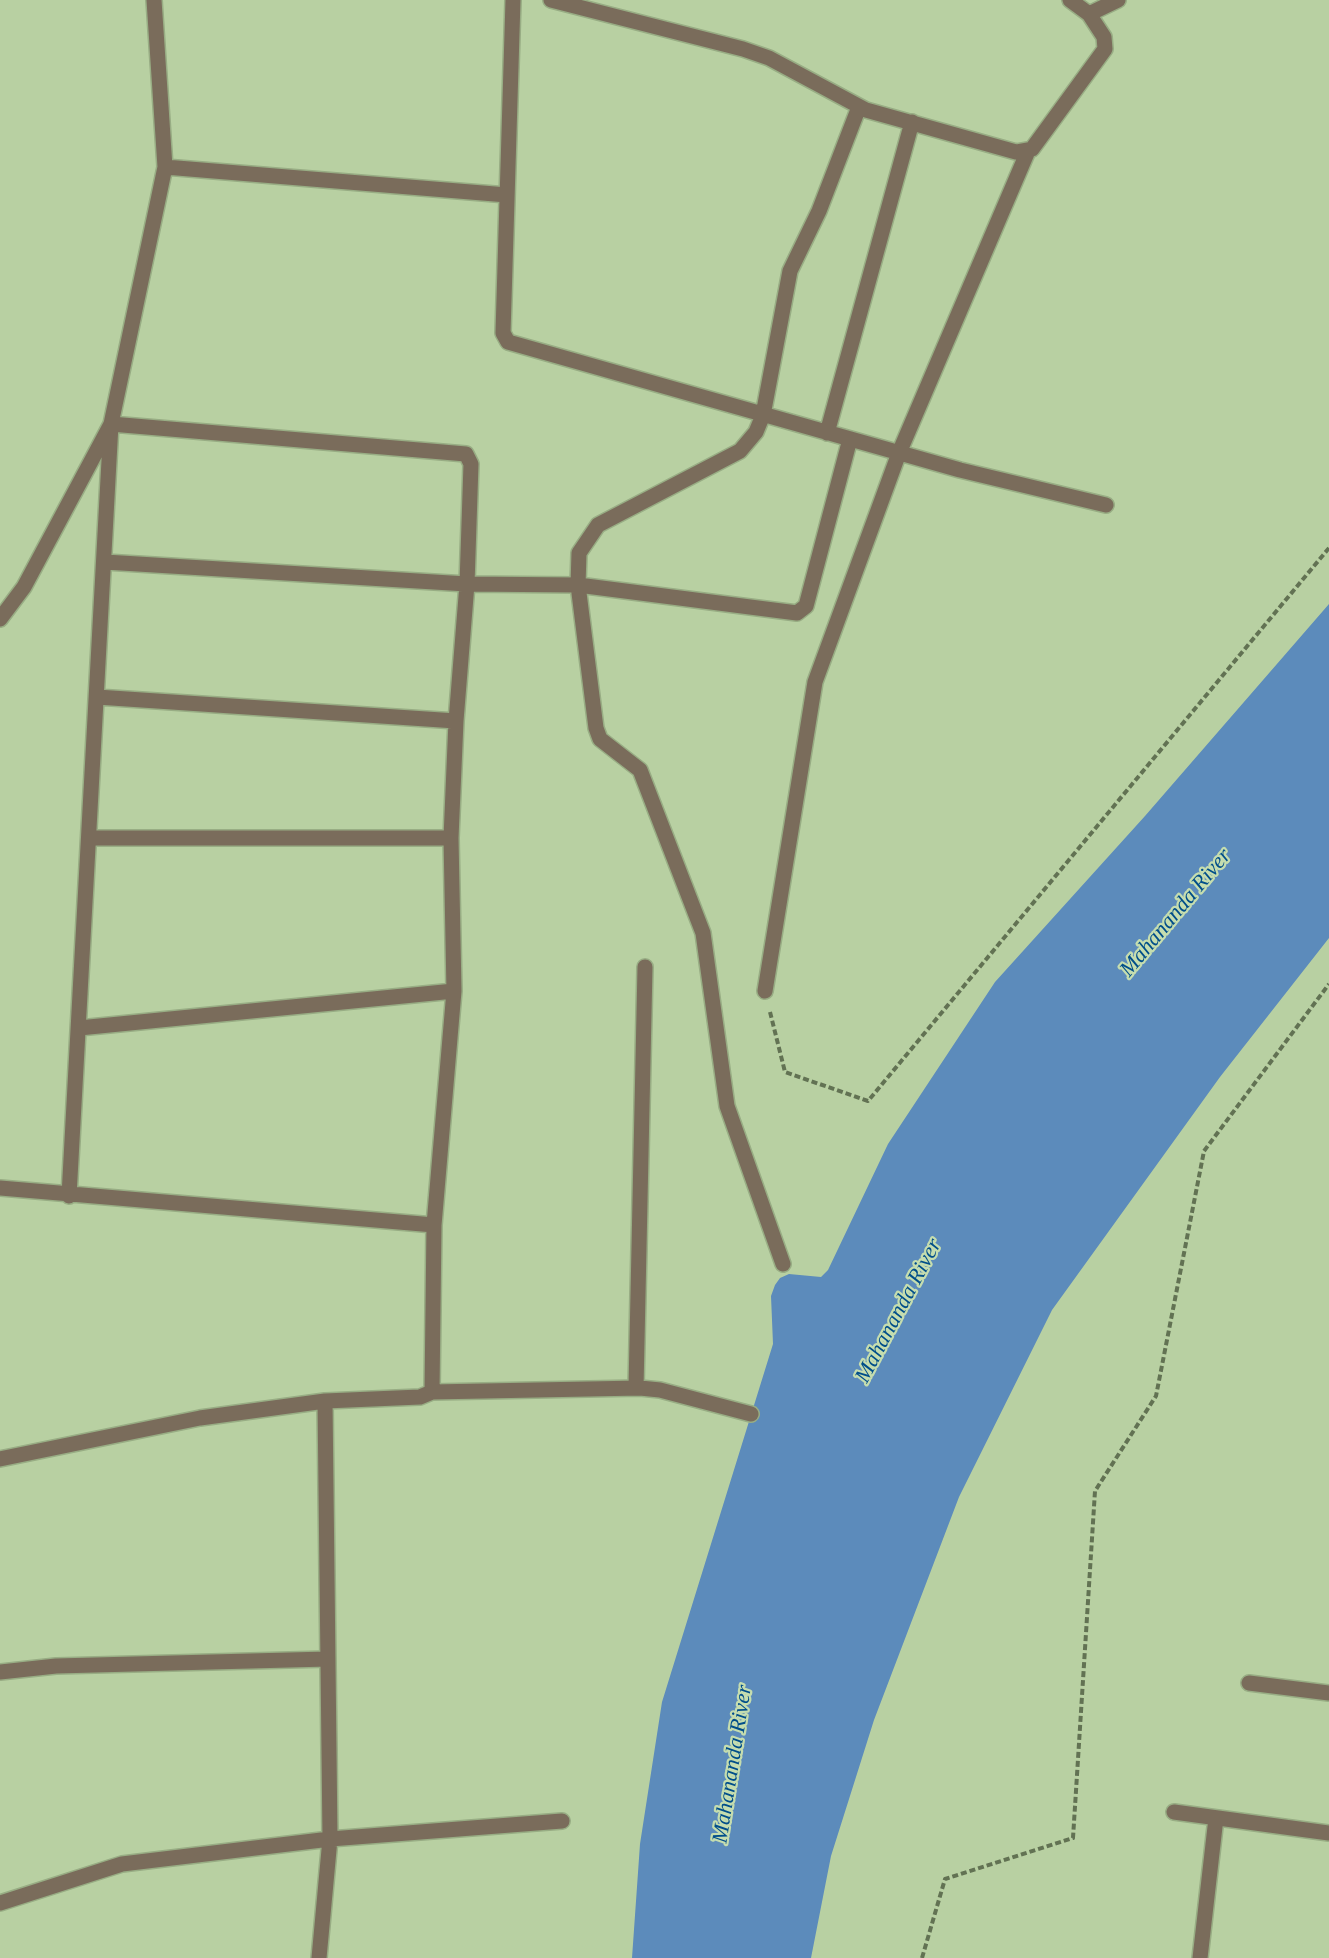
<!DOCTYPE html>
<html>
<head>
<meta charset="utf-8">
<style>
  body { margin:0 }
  canvas { display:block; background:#b8d0a2 }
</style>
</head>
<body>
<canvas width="1329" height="1958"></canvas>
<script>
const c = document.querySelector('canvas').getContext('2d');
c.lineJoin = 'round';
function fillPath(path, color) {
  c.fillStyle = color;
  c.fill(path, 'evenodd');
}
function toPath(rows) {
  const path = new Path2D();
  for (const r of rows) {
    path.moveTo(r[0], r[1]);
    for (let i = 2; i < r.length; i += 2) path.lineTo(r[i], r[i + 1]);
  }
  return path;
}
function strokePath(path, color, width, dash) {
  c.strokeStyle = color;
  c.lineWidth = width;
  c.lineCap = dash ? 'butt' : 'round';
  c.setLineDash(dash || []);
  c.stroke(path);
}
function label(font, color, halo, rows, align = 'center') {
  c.font = font + ' "Times New Roman",serif';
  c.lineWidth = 4.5;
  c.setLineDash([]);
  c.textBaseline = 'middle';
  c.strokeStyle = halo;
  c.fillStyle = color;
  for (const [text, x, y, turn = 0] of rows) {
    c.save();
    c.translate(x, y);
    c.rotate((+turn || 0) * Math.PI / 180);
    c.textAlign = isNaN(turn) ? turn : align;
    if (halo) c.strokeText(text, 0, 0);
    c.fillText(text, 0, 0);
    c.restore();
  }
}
const water = toPath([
  [1329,604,1329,938,1220,1077,1052,1310,959,1497,874,1720,831,1856,811,1958,632,1958,640,1844,662,1702,773,1344,771,1296,775,1285,780,1278,789,1274,821,1277,828,1270,888,1144,995,982,1145,816]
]);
const path = toPath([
  [770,1012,785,1072,868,1101,1329,548],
  [922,1958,945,1879,1073,1838,1095,1491,1156,1396,1204,1151,1329,984]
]);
const minor = toPath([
  [513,0,503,333,508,342,960,470,1106,505],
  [551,0,743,49,769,58,866,110,1016,152,1032,149,1105,49,1104,37,1089,14,1070,0],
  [1089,14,1118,0],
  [165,167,507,195],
  [827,433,912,122],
  [105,562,467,584,578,585,797,613,806,606,850,439],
  [0,619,24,587,111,424,165,167,154,0],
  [97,697,456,721],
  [90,838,451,838],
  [765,991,815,682,899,453,1028,151],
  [79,1028,454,991],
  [0,1188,434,1225],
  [783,1264,727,1106,703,933,640,770,600,739,596,728,578,585,579,553,598,525,740,451,756,432,763,415,790,271,819,211,859,107],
  [636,1388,645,967],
  [432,1392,640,1388,660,1390,751,1414],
  [0,1459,200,1418,325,1401,420,1397,432,1392,434,1225,454,991,451,838,456,721,467,584,471,464,466,454,111,424,69,1196],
  [0,1672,56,1666,328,1659],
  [1249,1683,1329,1693],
  [1174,1812,1329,1833],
  [0,1903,122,1864,330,1839,562,1821],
  [319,1958,330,1839,325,1401],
  [1200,1958,1216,1818]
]);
const waterNames = [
  ["Mahananda River",1176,913,-50],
  ["Mahananda River",899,1311,-62],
  ["Mahananda River",733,1764,-81]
];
fillPath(water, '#5c8bbb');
strokePath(minor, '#98ad84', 18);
strokePath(path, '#627253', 4, [6, 3]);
strokePath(minor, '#7a6c5b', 15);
label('italic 22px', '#004e8a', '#c5ddaf', waterNames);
</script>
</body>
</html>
